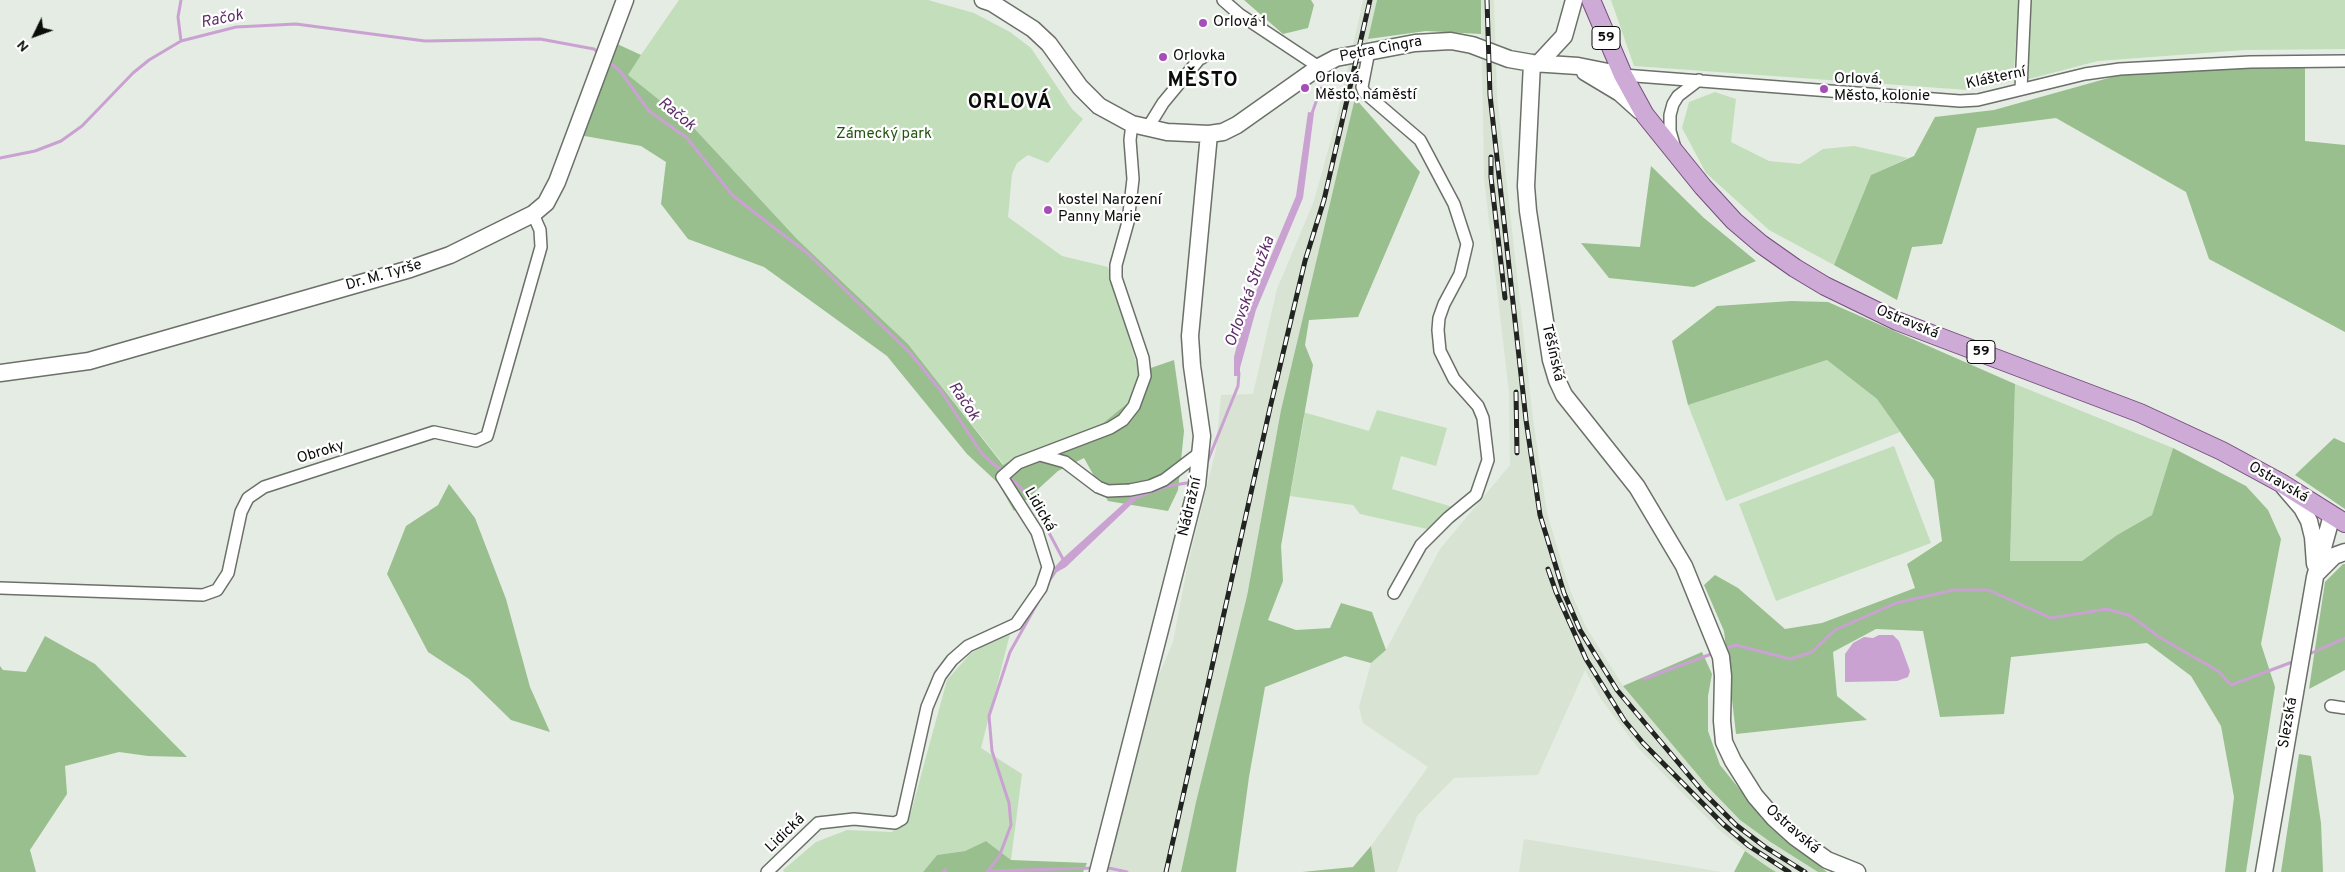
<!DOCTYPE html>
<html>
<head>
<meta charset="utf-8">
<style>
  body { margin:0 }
  #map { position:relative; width:2345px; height:872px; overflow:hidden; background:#e5ece3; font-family:Overpass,sans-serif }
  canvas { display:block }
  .north { position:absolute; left:10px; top:10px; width:50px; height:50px; -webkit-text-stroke:4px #fff; paint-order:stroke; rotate:228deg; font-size:14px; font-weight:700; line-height:20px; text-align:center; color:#0b0d0b }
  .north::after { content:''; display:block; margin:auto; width:18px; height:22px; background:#0b0d0b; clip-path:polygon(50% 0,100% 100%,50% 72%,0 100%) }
</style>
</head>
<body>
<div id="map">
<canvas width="2345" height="872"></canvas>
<div class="north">N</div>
</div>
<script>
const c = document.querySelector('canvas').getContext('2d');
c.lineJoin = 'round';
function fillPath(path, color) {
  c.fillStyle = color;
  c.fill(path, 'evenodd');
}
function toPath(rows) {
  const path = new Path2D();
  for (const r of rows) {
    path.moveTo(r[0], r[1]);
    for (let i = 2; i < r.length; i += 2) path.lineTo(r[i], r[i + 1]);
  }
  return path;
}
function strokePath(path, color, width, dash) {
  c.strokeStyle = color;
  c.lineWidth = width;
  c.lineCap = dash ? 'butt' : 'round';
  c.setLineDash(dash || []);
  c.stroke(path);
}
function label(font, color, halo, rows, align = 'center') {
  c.font = font + ' Overpass,sans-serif';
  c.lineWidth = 4.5;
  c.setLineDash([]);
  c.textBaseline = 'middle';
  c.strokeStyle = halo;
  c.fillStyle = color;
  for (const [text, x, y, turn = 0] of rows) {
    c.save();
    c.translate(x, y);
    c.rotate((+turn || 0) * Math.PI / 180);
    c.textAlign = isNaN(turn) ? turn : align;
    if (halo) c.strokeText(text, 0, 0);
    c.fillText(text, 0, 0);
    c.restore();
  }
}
const built = toPath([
  [1363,0,1377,0,1332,203,1281,410,1247,596,1196,802,1181,872,1105,872,1149,698,1173,642,1187,568,1216,449,1221,395,1253,394,1277,289,1314,201,1336,121],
  [1481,0,1494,0,1497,95,1533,419,1547,513,1570,590,1586,627,1623,686,1708,787,1740,820,1769,841,1818,872,1776,872,1745,851,1718,829,1638,748,1601,699,1585,670,1538,775,1454,778,1417,816,1397,872,1375,872,1371,846,1428,767,1363,723,1359,707,1371,663,1386,650,1440,549,1510,465,1509,393,1484,178],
  [1524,839,1722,872,1519,872]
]);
const green = toPath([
  [679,0,928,0,974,13,1010,32,1031,48,1072,109,1083,119,1048,163,1028,155,1017,163,1012,174,1008,217,1062,256,1108,267,1139,372,1129,402,1097,428,1014,459,1004,465,908,344,797,239,693,127,627,75],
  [1611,0,2019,0,2013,81,1968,90,1634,66],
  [2030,0,2345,0,2345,49,2245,50,2098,61,2025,80],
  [1715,92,1736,99,1731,142,1769,161,1800,164,1823,149,1854,146,1908,158,1871,175,1834,265,1769,230,1706,173,1682,128,1689,102],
  [1827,360,1877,399,1900,432,1726,501,1688,405],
  [2015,384,2173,448,2152,515,2117,535,2082,561,2010,561],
  [1377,410,1447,428,1436,466,1401,456,1392,489,1453,507,1427,529,1360,514,1353,505,1290,496,1304,419,1303,412,1369,431],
  [1894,446,1931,543,1776,601,1739,504],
  [1011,630,981,748,1022,774,1011,860,986,841,965,851,937,855,923,872,784,872,783,870,816,842,847,830,892,832,911,812,947,680,970,654]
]);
const forest = toPath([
  [1244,0,1311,0,1314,5,1308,28,1283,34],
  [1377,0,1481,0,1481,34,1426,31,1368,39],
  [615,43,641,55,628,75,693,127,797,239,908,344,1003,465,1014,459,1097,428,1129,402,1139,372,1174,360,1184,431,1178,490,1168,511,1108,501,1084,458,1058,471,1014,511,998,483,967,454,887,356,764,267,688,239,661,204,666,162,641,146,579,135],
  [2305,66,2305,141,2345,145,2345,332,2209,259,2186,192,2056,118,1977,128,1942,244,1912,247,1897,300,1834,265,1871,175,1914,156,1935,117,1994,110,2123,74],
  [1355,98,1420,172,1358,317,1309,320,1305,345,1313,365,1281,546,1283,581,1268,620,1296,630,1330,628,1341,603,1372,612,1386,650,1371,663,1345,656,1265,687,1249,777,1236,872,1181,872,1196,802,1247,596,1281,410],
  [1651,166,1704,218,1756,261,1694,287,1609,278,1581,243,1640,247],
  [1791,301,1828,302,2015,384,2010,561,2082,561,2117,535,2152,515,2173,448,2246,486,2268,510,2281,539,2261,644,2275,687,2246,872,2225,872,2234,797,2221,726,2191,676,2147,643,2011,657,2004,714,1940,717,1923,631,1876,629,1833,652,1837,696,1867,720,1736,734,1724,631,1704,585,1715,575,1738,588,1785,629,1822,623,1915,588,1907,564,1942,541,1934,480,1877,399,1827,360,1688,405,1672,341,1717,306],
  [2334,438,2345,443,2345,509,2295,475],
  [449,484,475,518,506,599,530,687,550,732,511,720,469,679,428,652,387,574,406,526,438,505],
  [2343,564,2345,564,2345,670,2309,689,2325,582],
  [45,636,95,664,187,757,148,756,119,752,65,766,67,794,30,850,36,872,0,872,0,666,3,670,26,672],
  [1702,652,1712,674,1708,696,1708,731,1720,765,1746,797,1794,846,1827,872,1818,872,1769,841,1740,820,1708,787,1623,686],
  [2299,754,2311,756,2321,823,2323,872,2281,872],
  [986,841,1011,860,1087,863,1083,872,923,872,937,855,965,851],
  [1371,846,1375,872,1302,872,1353,867],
  [1745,851,1768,867,1776,872,1734,872]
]);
const water = toPath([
  [1308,112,1314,113,1303,198,1256,310,1240,368,1240,376,1234,376,1234,357,1242,325,1296,196],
  [1132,496,1136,500,1066,567,1057,572,1055,570,1054,568,1061,560],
  [1879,635,1893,635,1899,641,1910,671,1908,677,1897,681,1845,682,1845,654,1853,643,1864,637,1873,638]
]);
const stream = toPath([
  [181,0,178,17,181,41,236,27,296,24,425,41,540,39,594,49,600,54],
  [609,62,620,71,649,111,687,138,732,195,807,253,910,353,941,391,982,454,1003,472],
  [1311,116,1321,88],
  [0,158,35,151,61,141,82,126,133,73,149,60,181,41],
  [1206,465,1238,386,1239,373],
  [1008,476,1029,495,1064,561],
  [1132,499,1168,486,1193,482],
  [1049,581,1058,568],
  [1724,649,1736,645,1790,659,1812,652,1835,630,1896,603,1954,590,1988,590,2051,618,2107,609,2131,616,2159,637,2218,671,2231,685,2295,661],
  [2307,655,2345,638],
  [1644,679,1714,653],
  [1104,867,1127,872],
  [989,871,1095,868],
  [943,872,946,870],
  [987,872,999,857,1011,825,1009,803,992,751,989,716,1010,652,1038,602]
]);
const street = toPath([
  [1223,0,1239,14,1319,67],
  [1369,51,1362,87,1364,92,1420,140,1454,204,1467,244,1460,274,1444,304,1439,318,1438,330,1440,351,1454,379,1478,406,1483,418,1488,460,1476,495,1448,518,1421,545,1394,593],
  [1623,75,1960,101,1978,100,2085,74,2120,69,2250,62,2345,61],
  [2021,89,2025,0],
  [1147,129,1163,103,1201,57,1202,58],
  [1675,148,1670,131,1670,115,1673,104,1678,96,1699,80],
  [1040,455,1065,462,1098,487,1108,491,1130,490,1150,486,1164,480,1202,451],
  [0,588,203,595,217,590,228,573,241,512,248,498,264,487,434,432,476,441,487,436,541,247,540,230,533,214],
  [2331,706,2345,708],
  [767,872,818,823,854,819,895,823,902,819,927,707,940,676,952,660,968,646,1016,624,1041,588,1048,567,1037,532,1002,477,1018,463,1110,428,1123,420,1134,406,1145,376,1143,358,1116,278,1116,265,1128,222,1133,179,1130,140,1132,124]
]);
const secondary = toPath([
  [983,0,992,3,1033,29,1049,44,1080,87,1099,106,1132,124,1167,132,1209,134,1223,132,1237,125,1319,67,1336,58,1415,43,1451,41,1472,45,1509,59,1532,63,1578,66,1623,75],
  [1532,63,1526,186,1528,211,1551,360,1557,380,1564,395,1637,487,1684,566,1721,657,1723,676,1722,721,1724,742,1733,761,1755,796,1774,818,1795,837,1827,860,1857,872],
  [1539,63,1564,36,1574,0],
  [1585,72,1620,93,1640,111],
  [0,373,89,361,410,269,450,255,533,214,546,203,557,182,625,0],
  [2284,487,2302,508,2309,521,2313,537,2315,564],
  [2317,573,2334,556,2345,552],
  [1098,872,1197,485,1202,436,1192,366,1190,336,1209,134],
  [2264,872,2315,577,2332,515]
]);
const primary = toPath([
  [1591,0,1623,75,1645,115,1703,187,1734,221,1761,244,1795,268,1825,286,1897,321,2140,413,2222,451,2281,483,2345,523]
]);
const rail = toPath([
  [1487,0,1490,95,1526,420,1540,515,1564,593,1580,630,1617,690,1703,792,1736,825,1765,847,1805,872],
  [1491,157,1491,177,1505,298],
  [1516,392,1517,453],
  [1548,569,1556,592,1586,659,1624,720,1643,743,1723,824,1749,846,1789,872],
  [1166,872,1270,408,1305,261,1324,200,1370,0]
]);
const markers = [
  [1203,23,5,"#a74db8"],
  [1163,57,5,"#a74db8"],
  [1305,88,5,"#a74db8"],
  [1824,89,5,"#a74db8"],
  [1048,210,5,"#a74db8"]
];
const shields = [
  [1606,38,28],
  [1981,352,28]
];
const shieldNames = [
  ["59",1606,38],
  ["59",1981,352]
];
const poiNames = [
  ["Orlová 1",1213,23],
  ["Orlovka",1173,57],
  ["Orlová,",1315,79],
  ["Město, náměstí",1315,96],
  ["Orlová,",1834,80],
  ["Město, kolonie",1834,97],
  ["kostel Narození",1058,201],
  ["Panny Marie",1058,218]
];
const streetNames = [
  ["Petra Cingra",1381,50,-11],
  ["Klášterní",1996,79,-12],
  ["Dr. M. Tyrše",384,276,-16],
  ["Ostravská",1907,323,22],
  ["Těšínská",1552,353,77],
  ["Obroky",321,453,-17],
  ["Ostravská",2278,483,30],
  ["Nádražní",1191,507,-77],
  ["Lidická",1039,510,60],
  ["Slezská",2289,723,-80],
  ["Ostravská",1792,830,41],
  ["Lidická",786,834,-44]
];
const parkNames = [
  ["Zámecký park",884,135]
];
const waterNames = [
  ["Račok",222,20,-11],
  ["Račok",676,115,39],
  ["Orlovská Stružka",1251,292,-70],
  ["Račok",963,402,56]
];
const districtNames = [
  ["MĚSTO",1203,82],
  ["ORLOVÁ",1010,104]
];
fillPath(built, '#d8e3d4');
fillPath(green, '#c3debb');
fillPath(forest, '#98bf8d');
fillPath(water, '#caa2d2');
strokePath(stream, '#caa2d2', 3);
strokePath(street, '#6b7069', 14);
strokePath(secondary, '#6b7069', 19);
strokePath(primary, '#754f7d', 20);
strokePath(street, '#fff', 11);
strokePath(secondary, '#fff', 16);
strokePath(primary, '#ceaad6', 18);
strokePath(rail, '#212421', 5);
strokePath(rail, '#fff', 3, [9]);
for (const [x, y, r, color] of markers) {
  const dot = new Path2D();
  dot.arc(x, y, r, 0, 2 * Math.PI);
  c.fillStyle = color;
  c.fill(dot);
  strokePath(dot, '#fff', 2);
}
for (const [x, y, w] of shields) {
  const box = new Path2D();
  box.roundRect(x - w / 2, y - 11.5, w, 23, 4);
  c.fillStyle = '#fff';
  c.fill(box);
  strokePath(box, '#0b0d0b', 1);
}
label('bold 14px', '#0b0d0b', null, shieldNames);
label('15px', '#0b0d0b', '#fff', poiNames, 'left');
label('15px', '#0b0d0b', '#fff', streetNames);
label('15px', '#245510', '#fff', parkNames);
label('italic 16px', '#5e2d68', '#fff', waterNames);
c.letterSpacing = '1px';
label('bold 20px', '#0b0d0b', '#fff', districtNames);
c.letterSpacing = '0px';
</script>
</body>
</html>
